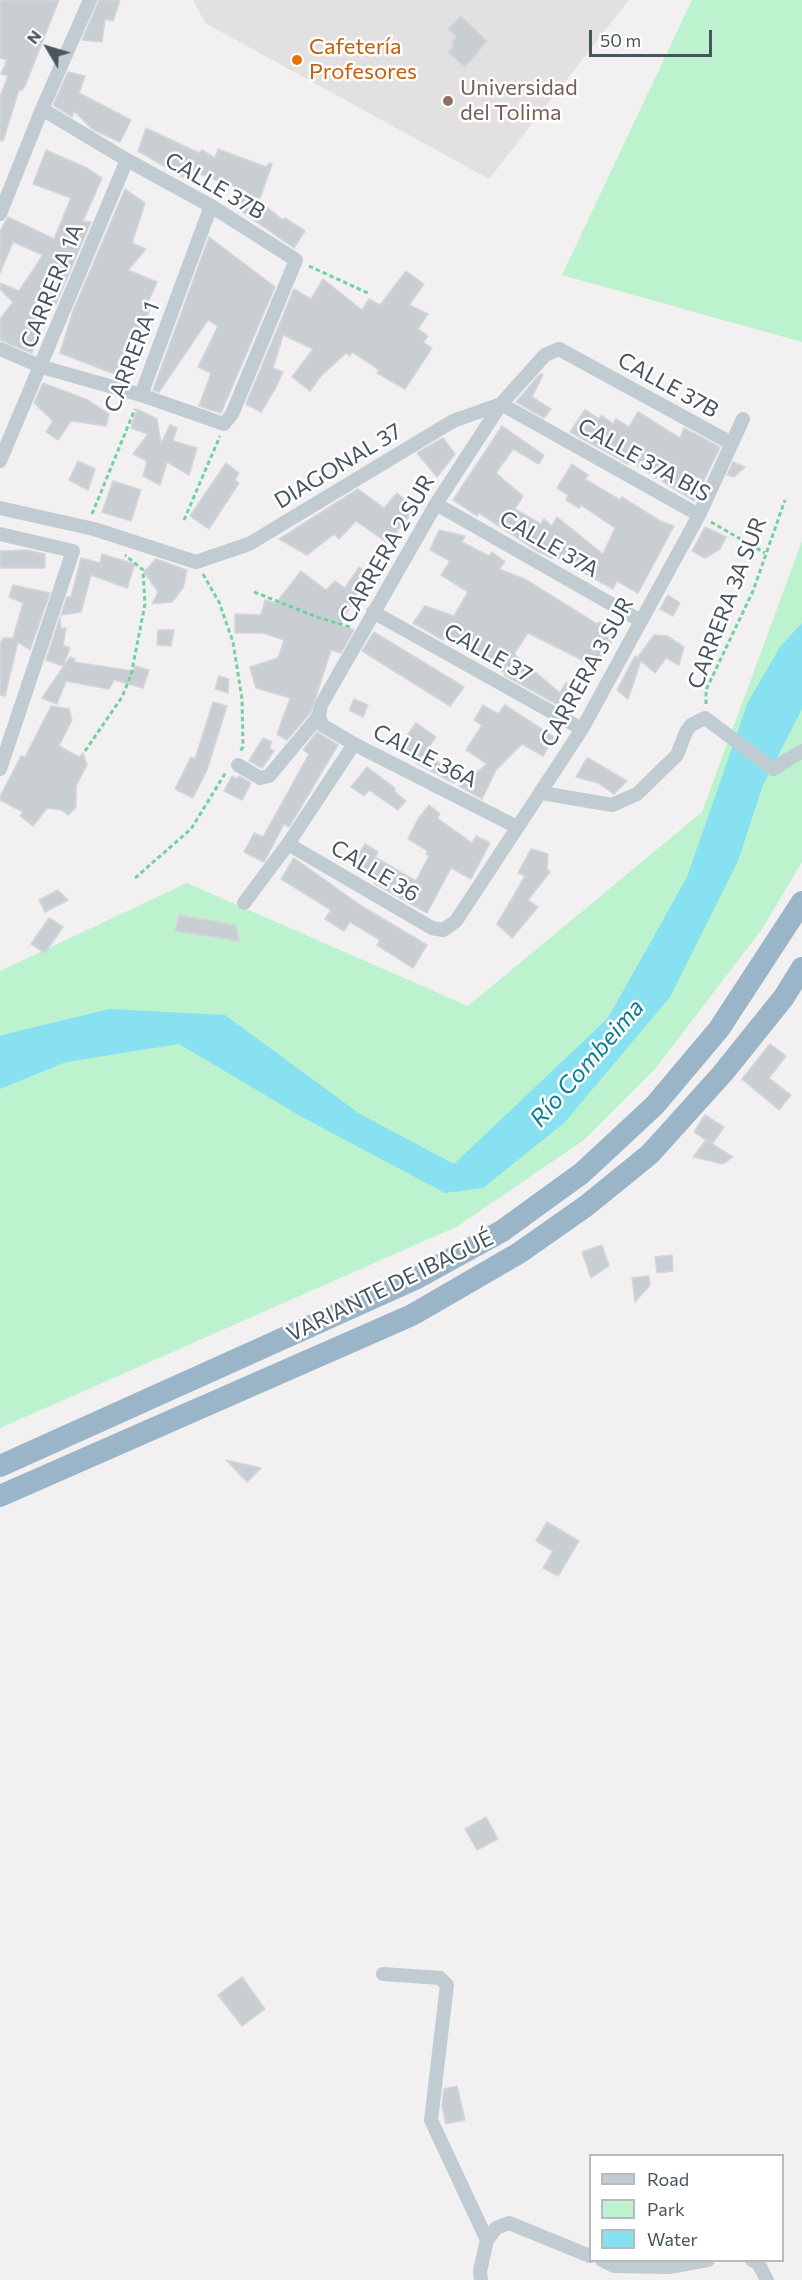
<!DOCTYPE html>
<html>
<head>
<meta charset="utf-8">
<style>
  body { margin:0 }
  #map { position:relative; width:802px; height:2280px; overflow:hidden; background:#f2f0f0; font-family:Commissioner,sans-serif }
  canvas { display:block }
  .legend { position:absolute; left:589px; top:2154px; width:195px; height:108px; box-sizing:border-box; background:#fff; border:2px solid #b5bbbf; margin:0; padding:8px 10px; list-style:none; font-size:18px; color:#47555e }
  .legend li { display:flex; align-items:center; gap:12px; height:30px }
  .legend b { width:30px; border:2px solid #b5bbbf }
  .north { position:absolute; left:18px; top:18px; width:60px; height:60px; -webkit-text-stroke:4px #fff; paint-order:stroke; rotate:308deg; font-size:16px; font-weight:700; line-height:24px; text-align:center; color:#47555e }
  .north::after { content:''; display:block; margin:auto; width:21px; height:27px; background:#47555e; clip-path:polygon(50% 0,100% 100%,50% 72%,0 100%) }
  .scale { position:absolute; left:589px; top:30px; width:123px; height:27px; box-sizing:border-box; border:3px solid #47555e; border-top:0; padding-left:8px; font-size:18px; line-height:21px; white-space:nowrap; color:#47555e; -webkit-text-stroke:4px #fff; paint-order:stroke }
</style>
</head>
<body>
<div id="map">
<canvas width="802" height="2280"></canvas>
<ul class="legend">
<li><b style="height:8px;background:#c0cbd2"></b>Road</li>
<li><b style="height:16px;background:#bcf2cd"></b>Park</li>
<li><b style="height:16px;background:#87e1f1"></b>Water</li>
</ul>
<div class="north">N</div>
<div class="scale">50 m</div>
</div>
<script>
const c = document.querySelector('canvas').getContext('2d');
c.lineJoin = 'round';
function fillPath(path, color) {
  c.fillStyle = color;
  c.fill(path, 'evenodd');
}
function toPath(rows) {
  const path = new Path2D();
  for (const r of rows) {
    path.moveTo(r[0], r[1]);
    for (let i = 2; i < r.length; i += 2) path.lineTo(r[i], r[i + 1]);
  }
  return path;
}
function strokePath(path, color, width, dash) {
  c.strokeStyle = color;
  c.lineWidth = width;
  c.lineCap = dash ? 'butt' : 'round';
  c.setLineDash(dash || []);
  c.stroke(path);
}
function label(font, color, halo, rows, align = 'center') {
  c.font = font + ' Commissioner,sans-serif';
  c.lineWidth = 5;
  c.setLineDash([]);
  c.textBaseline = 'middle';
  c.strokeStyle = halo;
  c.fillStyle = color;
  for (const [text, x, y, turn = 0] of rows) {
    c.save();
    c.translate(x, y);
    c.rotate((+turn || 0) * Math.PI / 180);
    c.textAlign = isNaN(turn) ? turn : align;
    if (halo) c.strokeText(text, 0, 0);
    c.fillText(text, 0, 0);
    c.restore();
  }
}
const education = toPath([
  [193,0,629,0,489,179,205,23]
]);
const green = toPath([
  [692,0,802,0,802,342,562,275],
  [802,541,802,862,762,929,655,1069,584,1140,458,1226,0,1428,0,971,187,883,468,1006,702,812]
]);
const water = toPath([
  [802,623,802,709,763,785,738,861,670,997,564,1123,483,1188,445,1193,302,1117,179,1044,66,1062,0,1089,0,1036,14,1032,110,1009,225,1015,360,1114,454,1164,608,1018,687,877,748,702,780,647]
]);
const building = toPath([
  [0,0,59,0,25,86,22,90,19,90,3,141,0,140,0,97,8,76,1,74,7,60,0,58,0,0],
  [99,0,120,0,113,21,105,19,102,42,82,40,99,0],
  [461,16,487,41,465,67,448,52,454,46,452,42,456,37,448,29,461,16],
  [68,72,85,76,79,93,131,120,120,142,92,129,74,111,72,117,53,105,68,72],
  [146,128,199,153,202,150,215,158,218,149,266,167,270,163,272,164,259,201,283,220,285,218,305,231,294,248,235,207,247,191,188,170,183,177,138,151,146,128],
  [46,150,87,168,102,178,83,221,91,222,56,304,52,303,42,319,32,353,0,340,0,319,13,302,0,289,0,283,19,291,43,255,13,242,0,273,0,231,8,217,54,239,71,198,33,184,46,150],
  [125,189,145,203,132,243,146,249,128,270,157,282,147,305,151,307,135,343,142,347,136,357,130,357,122,377,60,353,73,311,125,189],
  [209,237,275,287,221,413,199,406,211,373,198,367,218,326,208,320,159,392,153,390,209,237],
  [406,271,424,284,409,305,428,314,418,329,428,336,423,342,432,348,405,389,377,373,379,370,352,352,350,356,346,353,321,376,310,391,292,377,313,349,283,335,273,368,283,372,275,389,261,412,246,404,294,289,311,299,323,279,362,310,369,299,380,305,406,271],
  [540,374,543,375,532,397,551,409,544,418,516,402,540,374],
  [43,383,88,400,109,414,106,426,71,421,58,440,46,432,53,421,34,403,43,383],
  [137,409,157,419,161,444,170,425,177,428,173,441,197,448,189,475,167,462,160,485,143,476,147,461,133,454,148,434,131,428,137,409],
  [585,410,599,419,601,415,613,424,616,419,629,427,638,412,680,438,684,428,720,447,694,501,630,461,628,464,570,432,585,410],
  [502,426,544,455,539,464,513,449,496,473,523,496,515,509,541,524,544,519,552,526,557,517,603,554,615,528,581,505,579,508,566,500,568,495,557,488,572,464,588,475,585,479,620,500,622,497,660,521,674,526,638,593,617,581,613,589,554,556,552,558,537,551,479,513,477,516,453,500,502,426],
  [443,438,455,454,437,477,417,453,443,438],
  [78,461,95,469,88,490,69,480,78,461],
  [733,462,745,467,734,477,727,475,733,462],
  [226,463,239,473,235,480,239,483,209,529,190,516,226,463],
  [113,481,141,490,131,521,102,512,113,481],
  [358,489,384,508,397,493,416,509,396,532,400,535,392,546,356,521,339,539,334,534,307,555,279,539,358,489],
  [705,527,726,537,720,549,705,558,692,551,705,527],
  [439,530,465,536,462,542,489,556,492,552,505,562,499,569,525,579,597,624,599,622,619,631,592,669,580,659,528,633,514,654,560,693,566,683,581,692,567,710,504,675,505,673,479,658,467,648,445,637,443,640,413,623,425,606,454,616,468,592,441,575,450,561,430,550,439,530],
  [27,550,45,554,45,568,0,568,0,551,27,550],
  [102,554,135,564,127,588,91,575,81,612,61,615,67,597,71,597,81,558,100,563,102,554],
  [156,559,187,570,183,588,172,602,152,604,158,592,144,572,156,559],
  [359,567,370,575,339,625,354,630,341,653,331,650,311,712,287,740,277,734,290,698,256,688,250,667,278,658,284,640,263,633,235,633,235,614,261,615,265,600,276,603,301,571,326,590,335,581,345,588,359,567],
  [13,585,50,593,30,650,18,642,5,696,0,695,0,644,3,638,13,638,23,603,9,597,13,585],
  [668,595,680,603,673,616,660,609,668,595],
  [60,617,61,628,66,628,63,645,70,648,63,666,46,660,60,617],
  [158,630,174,630,171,646,157,645,158,630],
  [374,632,464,687,450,706,362,651,374,632],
  [654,635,667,636,684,647,679,665,666,658,655,673,641,661,628,699,617,690,635,656,638,657,654,635],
  [70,657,75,659,74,662,133,671,135,666,149,670,143,688,114,680,109,689,66,681,57,704,42,698,70,657],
  [219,676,229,679,228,693,215,689,219,676],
  [354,699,368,705,363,717,349,710,354,699],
  [213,702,227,706,207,770,193,798,175,789,191,757,195,759,213,702],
  [483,705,498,714,505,705,554,737,543,756,522,744,496,770,482,799,459,786,487,764,466,750,482,725,474,720,483,705],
  [51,706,69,709,72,720,59,746,79,757,83,753,87,765,76,786,76,807,68,815,62,810,47,808,33,826,20,816,23,812,0,800,0,797,21,756,25,757,51,706],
  [416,723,436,737,425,752,458,777,454,783,418,764,397,749,416,723],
  [317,732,338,745,295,817,289,827,284,824,264,862,244,852,254,833,263,837,309,754,303,750,317,732],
  [263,738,272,742,269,748,274,751,262,768,249,761,263,738],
  [587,758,588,758,627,781,614,794,598,783,576,777,587,758],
  [367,767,395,788,394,791,406,801,398,810,369,790,364,796,351,787,367,767],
  [232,776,237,779,239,776,251,783,242,800,224,791,232,776],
  [429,805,440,814,437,818,472,843,476,836,490,843,471,879,451,868,427,913,374,883,378,877,354,862,365,844,378,852,375,857,416,881,429,856,426,854,428,851,408,839,418,819,429,805],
  [531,849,548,854,547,869,550,872,528,900,538,907,512,938,497,924,525,876,518,873,531,849],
  [294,858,360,905,427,945,413,968,377,945,380,940,350,922,344,931,325,919,331,910,281,879,294,858],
  [58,890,68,900,45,912,39,900,58,890],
  [179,915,236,925,239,941,175,931,179,915],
  [49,918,63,927,45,953,31,944,49,918],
  [770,1044,786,1056,769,1078,791,1095,779,1110,742,1079,770,1044],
  [705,1115,724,1127,712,1144,694,1132,705,1115],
  [706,1140,712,1144,733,1157,723,1164,693,1157,706,1140],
  [602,1245,609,1266,591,1278,582,1252,602,1245],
  [672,1255,673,1271,657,1273,655,1257,672,1255],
  [649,1276,650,1285,635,1302,632,1278,649,1276],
  [226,1460,261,1468,247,1482,226,1460],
  [547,1522,579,1541,558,1576,543,1568,553,1551,536,1541,547,1522],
  [486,1817,498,1839,477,1850,465,1829,486,1817],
  [242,1977,265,2009,242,2026,218,1995,242,1977],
  [457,2086,465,2120,446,2124,442,2106,444,2089,457,2086]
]);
const path = toPath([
  [309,266,370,294],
  [92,514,135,409],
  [184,520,220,436],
  [711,522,765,553],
  [203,574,219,602,233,642,242,699,243,747,240,751],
  [254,592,317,617,350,627],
  [706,704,706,690,753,591,785,500],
  [85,751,122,697,131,675,145,604,143,570,125,555],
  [135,878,191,829,226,772]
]);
const minor = toPath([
  [0,214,42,109,90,0],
  [0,349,42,367,141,395,224,424,232,414,296,260,211,206,127,160,42,109],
  [141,395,211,206],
  [0,461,127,160],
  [436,504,641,621],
  [0,508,94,529,196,562,249,544,453,421,501,404,699,515],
  [0,534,73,551,0,769],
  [373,612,582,729],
  [319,716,322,725,354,744,517,827],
  [238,765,260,778,269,776,319,716,321,705,436,504,501,404,545,355,559,349,731,443],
  [542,793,612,805,637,794,677,755,686,732,691,725,705,718,773,769,802,751],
  [288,844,432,928,443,930,456,921,582,729,699,515,743,419],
  [244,903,288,844,354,744],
  [383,1974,440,1978,447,1985,431,2120,487,2240],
  [602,2260,614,2266,669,2267,708,2260],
  [752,2260,758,2263,767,2280],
  [481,2280,480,2271,487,2240,496,2228,509,2223,590,2256]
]);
const trunk = toPath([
  [0,1466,415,1279,502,1231,582,1173,655,1105,719,1029,802,902],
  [0,1496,412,1315,519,1253,586,1206,650,1154,723,1073,784,997,802,968]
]);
const markers = [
  [297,60,6,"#e8710a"],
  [448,101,6,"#8d6e63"]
];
const foodNames = [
  ["Cafetería",309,47],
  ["Profesores",309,72]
];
const educationNames = [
  ["Universidad",460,88],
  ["del Tolima",460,113]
];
const streetNames = [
  ["CALLE 37B",215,186,30],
  ["CARRERA 1A",52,286,-68],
  ["CARRERA 1",132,357,-69],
  ["CALLE 37B",668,385,29],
  ["CALLE 37A BIS",644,460,29],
  ["DIAGONAL 37",338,466,-31],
  ["CALLE 37A",549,544,30],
  ["CARRERA 2 SUR",387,549,-60],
  ["CARRERA 3A SUR",727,603,-69],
  ["CALLE 37",488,653,29],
  ["CARRERA 3 SUR",587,672,-61],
  ["CALLE 36A",425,756,27],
  ["CALLE 36",375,871,31],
  ["VARIANTE DE IBAGUÉ",390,1286,-26]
];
const waterNames = [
  ["Río Combeima",587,1063,-49]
];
fillPath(education, '#e3e0e2');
fillPath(green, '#bcf2cd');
fillPath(water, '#87e1f1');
fillPath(building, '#c9ced2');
strokePath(building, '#d3d6db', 1.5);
strokePath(path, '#72d29d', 3, [4.5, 3]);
strokePath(minor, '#c0cbd2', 14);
strokePath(trunk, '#9ab4c8', 22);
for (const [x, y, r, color] of markers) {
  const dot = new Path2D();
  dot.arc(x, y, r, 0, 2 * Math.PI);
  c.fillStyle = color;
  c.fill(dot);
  strokePath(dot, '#fff', 2);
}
label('22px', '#c56008', '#fff', foodNames, 'left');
label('22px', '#785e54', '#fff', educationNames, 'left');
label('22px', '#47555e', '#fff', streetNames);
label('italic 24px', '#077f93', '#fff', waterNames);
</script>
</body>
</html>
